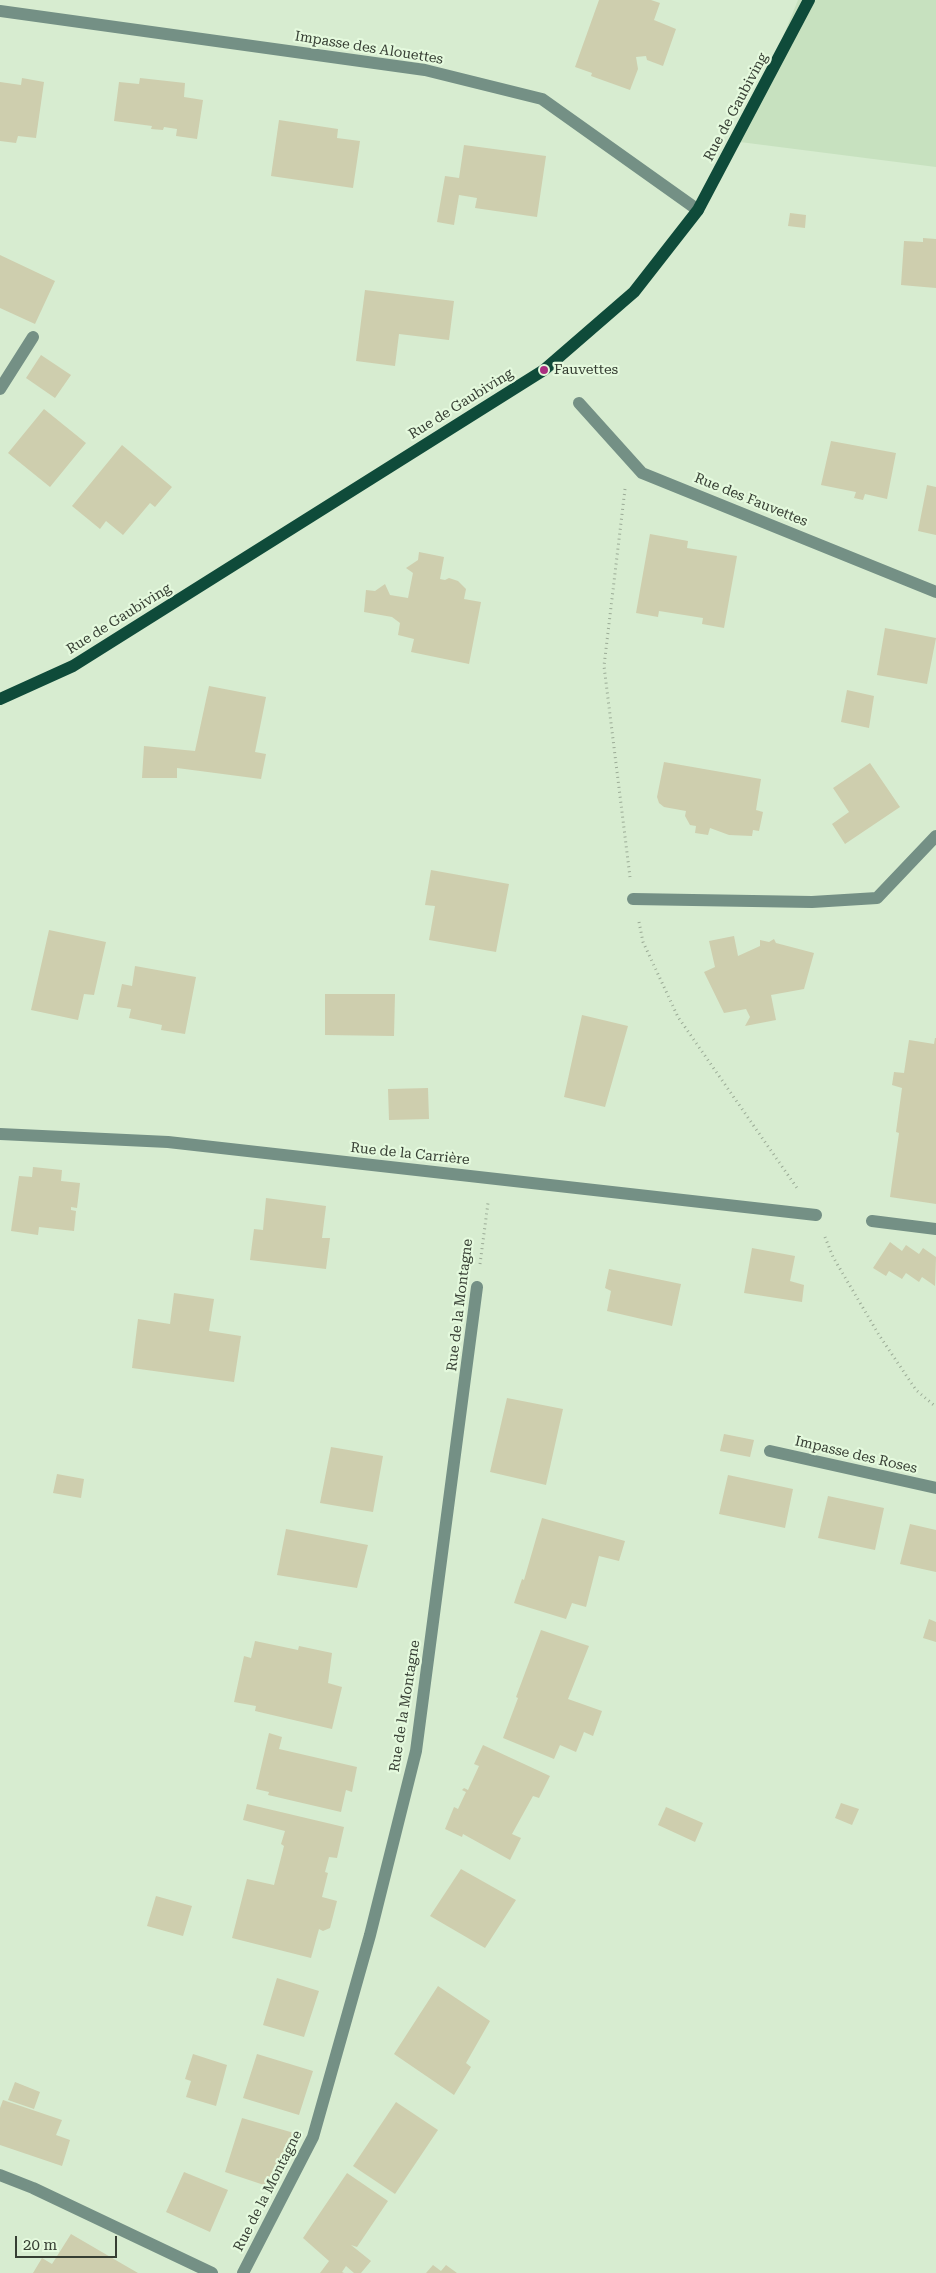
<!DOCTYPE html>
<html>
<head>
<meta charset="utf-8">
<style>
  body { margin:0 }
  #map { position:relative; width:936px; height:2273px; overflow:hidden; background:#d7ecd0; font-family:"Roboto Serif",serif }
  canvas { display:block }
  .scale { position:absolute; left:15px; top:2236px; width:102px; height:22px; box-sizing:border-box; border:2px solid #363e33; border-top:0; padding-left:6px; font-size:15px; line-height:18px; white-space:nowrap; color:#363e33; -webkit-text-stroke:4px #e4f9dd; paint-order:stroke }
</style>
</head>
<body>
<div id="map">
<canvas width="936" height="2273"></canvas>
<div class="scale">20 m</div>
</div>
<script>
const c = document.querySelector('canvas').getContext('2d');
c.lineJoin = 'round';
function fillPath(path, color) {
  c.fillStyle = color;
  c.fill(path, 'evenodd');
}
function toPath(rows) {
  const path = new Path2D();
  for (const r of rows) {
    path.moveTo(r[0], r[1]);
    for (let i = 2; i < r.length; i += 2) path.lineTo(r[i], r[i + 1]);
  }
  return path;
}
function strokePath(path, color, width, dash) {
  c.strokeStyle = color;
  c.lineWidth = width;
  c.lineCap = dash ? 'butt' : 'round';
  c.setLineDash(dash || []);
  c.stroke(path);
}
function label(font, color, halo, rows, align = 'center') {
  c.font = font + ' "Roboto Serif",serif';
  c.lineWidth = 4.5;
  c.setLineDash([]);
  c.textBaseline = 'middle';
  c.strokeStyle = halo;
  c.fillStyle = color;
  for (const [text, x, y, turn = 0] of rows) {
    c.save();
    c.translate(x, y);
    c.rotate((+turn || 0) * Math.PI / 180);
    c.textAlign = isNaN(turn) ? turn : align;
    if (halo) c.strokeText(text, 0, 0);
    c.fillText(text, 0, 0);
    c.restore();
  }
}
const built = toPath([
  [798,0,936,0,936,167,740,142]
]);
const building = toPath([
  [599,0,651,0,660,3,654,20,676,29,663,66,647,60,646,56,636,57,638,69,630,90,591,76,592,73,575,67],
  [22,78,44,82,36,138,18,136,16,143,0,141,0,82,21,85],
  [140,78,185,83,184,97,203,100,197,139,176,136,177,129,164,127,163,130,151,129,152,126,114,121,119,82,139,84],
  [279,120,338,129,337,138,360,141,353,188,271,176],
  [464,145,546,156,537,217,475,208,477,198,459,195,454,225,437,222,445,176,459,178],
  [790,213,806,215,805,228,788,226],
  [923,238,936,239,936,288,901,285,904,241,923,242],
  [0,255,55,281,35,324,0,308],
  [365,290,454,301,449,340,399,334,395,366,356,361],
  [41,355,71,375,55,398,26,378],
  [44,409,86,443,50,487,8,453],
  [831,441,896,453,887,499,865,494,863,500,854,498,856,492,821,485],
  [122,445,172,487,155,507,150,503,123,535,106,521,100,529,72,506],
  [927,485,936,487,936,535,918,531],
  [650,534,688,541,687,548,737,556,724,628,702,624,703,618,659,611,658,617,636,613],
  [419,552,444,557,440,579,445,580,449,578,458,581,466,589,464,599,481,602,469,664,411,652,414,639,398,635,400,623,392,617,364,612,366,590,375,591,385,584,390,595,408,598,413,573,406,568,418,560],
  [885,628,936,638,927,684,877,675],
  [209,686,266,697,255,752,266,754,261,779,177,768,177,778,142,778,144,746,195,751],
  [847,690,874,696,869,728,841,722],
  [664,762,761,779,756,810,763,812,759,831,753,830,752,836,729,835,710,828,708,835,695,833,696,826,690,825,685,816,686,811,664,807,659,803,657,797],
  [870,763,900,807,845,844,832,824,849,812,833,788],
  [431,870,509,884,496,952,429,940,435,906,425,905],
  [49,930,106,942,94,995,84,994,78,1020,31,1010],
  [734,936,738,956,760,946,760,940,769,942,774,939,776,943,814,953,804,989,771,995,776,1020,745,1026,750,1017,746,1009,724,1013,704,972,715,967,709,941],
  [135,966,196,977,185,1034,161,1030,162,1025,129,1018,131,1009,117,1007,122,984,132,986],
  [325,994,395,994,394,1036,325,1035],
  [582,1015,628,1026,605,1107,564,1097],
  [935,1038,936,1038,936,1204,890,1197,899,1133,896,1132,902,1088,892,1085,894,1072,904,1073,909,1040,934,1044],
  [428,1088,429,1119,389,1120,388,1089],
  [33,1167,62,1170,61,1181,80,1183,77,1208,71,1207,71,1210,76,1211,74,1231,39,1227,38,1235,11,1231,19,1176,32,1177],
  [266,1198,326,1206,322,1238,330,1238,326,1269,250,1260,254,1229,263,1230],
  [890,1242,902,1251,906,1245,919,1254,923,1248,936,1257,935,1286,922,1277,919,1282,906,1273,902,1279,889,1271,886,1276,873,1268],
  [752,1248,795,1256,790,1281,804,1285,802,1302,744,1293],
  [609,1269,681,1284,672,1326,607,1311,611,1291,605,1288],
  [174,1293,214,1299,209,1331,241,1336,234,1382,132,1368,138,1319,170,1324],
  [507,1398,563,1409,546,1485,490,1472],
  [724,1434,754,1440,750,1457,720,1451],
  [331,1447,383,1456,373,1512,320,1503],
  [57,1474,84,1479,81,1498,53,1493],
  [728,1475,793,1489,785,1528,719,1514],
  [828,1496,884,1508,875,1550,818,1538],
  [542,1518,625,1541,619,1561,599,1556,586,1607,572,1603,566,1619,514,1603,522,1579,524,1580],
  [910,1524,936,1530,936,1572,900,1564],
  [286,1529,368,1545,357,1588,277,1575],
  [929,1619,936,1622,936,1642,923,1638],
  [541,1630,589,1646,568,1699,602,1711,593,1736,584,1732,576,1752,560,1745,554,1759,503,1738,518,1698,516,1697],
  [255,1641,298,1650,299,1646,332,1653,328,1683,342,1687,332,1729,255,1711,256,1706,234,1702,244,1656,251,1658],
  [269,1733,282,1737,279,1749,357,1767,352,1792,346,1790,341,1812,268,1795,269,1792,256,1789],
  [483,1745,550,1776,539,1798,533,1796,512,1834,521,1838,510,1860,463,1834,462,1837,445,1829,454,1807,458,1809,466,1792,462,1790,464,1788,468,1790,479,1766,474,1764],
  [841,1803,859,1809,852,1825,835,1818],
  [247,1804,344,1827,337,1858,329,1857,325,1872,328,1873,322,1897,337,1901,330,1928,323,1931,319,1929,311,1958,232,1938,247,1879,274,1885,284,1846,281,1844,285,1831,243,1820],
  [666,1807,703,1823,695,1842,658,1825],
  [461,1869,516,1900,485,1948,430,1916],
  [156,1896,192,1906,183,1936,147,1926],
  [277,1978,319,1991,304,2037,263,2025],
  [438,1986,490,2021,466,2063,471,2067,454,2095,394,2054],
  [193,2054,227,2065,216,2106,186,2097,191,2081,185,2079],
  [257,2054,313,2071,299,2115,243,2098],
  [15,2082,40,2092,34,2109,8,2100],
  [3,2100,62,2120,56,2135,70,2140,62,2166,0,2145,0,2108],
  [396,2102,438,2130,395,2194,353,2166],
  [242,2118,294,2133,280,2175,275,2174,270,2187,225,2172],
  [184,2172,228,2190,210,2232,166,2212],
  [347,2173,388,2201,357,2247,351,2245,371,2261,361,2273,354,2273,346,2266,342,2272,344,2273,320,2273,329,2261,303,2238],
  [71,2234,119,2262,138,2273,33,2273,42,2258,52,2264],
  [433,2265,441,2271,446,2265,457,2273,426,2273]
]);
const path = toPath([
  [625,489,604,666,630,877],
  [639,922,643,942,678,1017,797,1188],
  [825,1237,833,1257,879,1335,916,1390,936,1407],
  [480,1264,488,1203]
]);
const minor = toPath([
  [0,11,425,70,542,99,698,210],
  [0,389,33,337],
  [579,403,642,473,936,592],
  [633,899,812,902,877,898,936,836],
  [0,1134,168,1142,816,1215],
  [872,1221,936,1229],
  [770,1451,936,1488],
  [0,2175,33,2188,212,2273],
  [243,2273,313,2137,370,1935,416,1751,477,1287]
]);
const major = toPath([
  [0,699,73,666,544,370,634,292,698,210,809,0]
]);
const markers = [
  [544,370,5,"#a92d7f"]
];
const streetNames = [
  ["Impasse des Alouettes",369,48,9],
  ["Rue de Gaubiving",736,107,-62],
  ["Rue de Gaubiving",461,404,-32],
  ["Rue des Fauvettes",751,500,22],
  ["Rue de Gaubiving",119,619,-32],
  ["Rue de la Carrière",410,1154,6],
  ["Rue de la Montagne",460,1305,-83],
  ["Impasse des Roses",856,1455,13],
  ["Rue de la Montagne",405,1706,-81],
  ["Rue de la Montagne",268,2191,-63]
];
const poiNames = [
  ["Fauvettes",554,370]
];
fillPath(built, '#c7e1bf');
fillPath(building, '#ceceae');
strokePath(path, '#9bab96', 3, [1, 4]);
strokePath(minor, '#749085', 12);
strokePath(major, '#0f4b3a', 12);
for (const [x, y, r, color] of markers) {
  const dot = new Path2D();
  dot.arc(x, y, r, 0, 2 * Math.PI);
  c.fillStyle = color;
  c.fill(dot);
  strokePath(dot, '#e4f9dd', 2);
}
label('14px', '#363e33', '#e4f9dd', streetNames);
label('14px', '#363e33', '#e4f9dd', poiNames, 'left');
</script>
</body>
</html>
